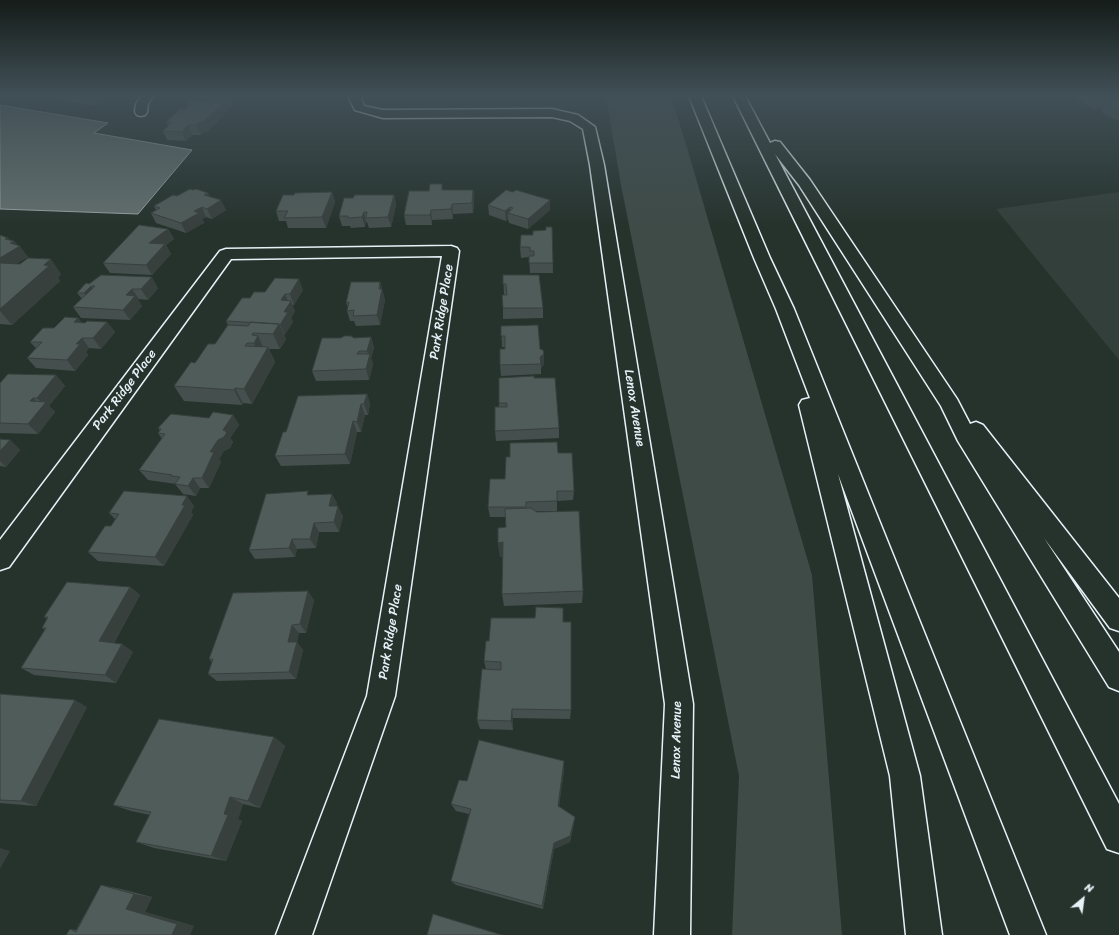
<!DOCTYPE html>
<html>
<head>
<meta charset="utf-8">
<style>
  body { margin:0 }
  #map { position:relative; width:1119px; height:935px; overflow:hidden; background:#26332d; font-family:Sriracha,sans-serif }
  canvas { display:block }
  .north { position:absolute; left:1063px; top:879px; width:40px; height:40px; -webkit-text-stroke:3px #26332d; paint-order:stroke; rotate:29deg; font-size:11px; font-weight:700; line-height:16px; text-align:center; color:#e8f1f8 }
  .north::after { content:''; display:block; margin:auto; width:14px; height:18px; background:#e8f1f8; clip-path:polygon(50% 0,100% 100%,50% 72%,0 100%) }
</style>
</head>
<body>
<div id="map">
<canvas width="1119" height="935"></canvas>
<div class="north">N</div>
</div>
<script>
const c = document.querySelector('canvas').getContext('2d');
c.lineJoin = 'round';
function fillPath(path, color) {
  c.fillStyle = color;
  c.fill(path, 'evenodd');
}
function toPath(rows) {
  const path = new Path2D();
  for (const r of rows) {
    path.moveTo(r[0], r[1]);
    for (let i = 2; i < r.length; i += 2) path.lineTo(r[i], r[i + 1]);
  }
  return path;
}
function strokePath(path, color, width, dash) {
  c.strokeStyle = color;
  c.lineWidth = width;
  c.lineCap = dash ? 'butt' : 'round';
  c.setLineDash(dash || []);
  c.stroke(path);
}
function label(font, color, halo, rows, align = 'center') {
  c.font = font + ' Sriracha,sans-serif';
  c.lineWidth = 3;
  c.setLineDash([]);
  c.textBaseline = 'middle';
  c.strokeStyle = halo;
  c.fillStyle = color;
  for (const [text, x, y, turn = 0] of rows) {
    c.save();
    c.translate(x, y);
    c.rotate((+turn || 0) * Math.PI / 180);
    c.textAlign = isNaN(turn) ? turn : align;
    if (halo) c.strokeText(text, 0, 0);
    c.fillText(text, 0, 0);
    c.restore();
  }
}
const built = toPath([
  [1119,192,1119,360,996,209]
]);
const green = toPath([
  [606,96,671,96,688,151,812,575,842,935,732,935,739,776,621,185]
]);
const water = toPath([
  [0,105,108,123,94,133,192,150,138,214,0,209,0,105]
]);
const street = toPath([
  [141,96,153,96,148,104,147,112,145,115,141,116,137,115,135,112,136,104,141,96],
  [350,96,362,96,361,98,364,106,383,110,552,109,578,115,595,127,604,165,693,704,690,935,654,935,665,704,590,165,583,129,570,121,552,117,383,118,355,110,349,98,350,96],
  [451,246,457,248,459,251,395,696,312,935,276,935,367,696,442,256,231,259,9,567,0,570,0,540,220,251,226,249,451,246]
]);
const highway = toPath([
  [689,96,701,96,770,258,794,309,1046,935,1010,935,838,474,920,776,942,935,906,935,890,776,799,405,802,400,810,398,776,309,754,258,689,96],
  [733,96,745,96,770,143,775,141,780,142,810,180,957,399,970,424,976,422,983,425,1119,598,1119,631,1110,628,1044,538,1119,652,1119,691,1109,687,958,441,941,406,799,185,775,154,1119,804,1119,853,1107,849,733,96]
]);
const wall = toPath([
  [16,96,35,96,30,99],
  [49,96,111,96,92,106,50,98],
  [194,96,240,96,229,107,227,107,228,111,208,131,204,132,200,135,193,135,186,141,167,140,163,131,168,126,166,122,185,109,187,107,186,104,196,101],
  [1079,96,1119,96,1119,121,1101,112,1103,108,1095,109,1077,100],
  [193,190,208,193,210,197,226,210,212,219,206,217,202,219,204,223,186,233,156,223,151,213,156,210,154,206,177,196],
  [443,190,473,190,474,200,473,213,453,214,453,219,432,220,432,225,406,225,404,215],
  [332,192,335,202,326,228,288,228,286,221,279,221,276,211,294,195],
  [513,192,550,200,550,210,528,229,509,223,508,219,506,221,489,215,488,205],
  [394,195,396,205,391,227,369,228,367,222,366,222,365,227,351,228,350,226,342,226,339,216,353,198],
  [552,227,553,273,530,273,529,257,521,258,520,247,533,235,546,230],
  [168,229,174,239,166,245,171,254,152,275,110,273,103,263],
  [0,235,8,238,9,240,14,241,28,257,15,264,61,274,58,278,60,281,12,325,0,324],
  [503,275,543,308,543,318,503,319,503,308,507,295,504,295],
  [380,282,385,300,380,325,356,326,354,321,350,321,347,311,348,307,346,303],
  [86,283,158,288,148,300,139,299,138,300,142,306,130,320,81,318,73,307,82,299,77,293],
  [303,290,294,305,292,305,295,311,291,318,293,322,284,335,286,339,280,349,269,349,275,362,252,404,243,403,242,405,184,401,174,386,195,363,215,344,228,325,226,321,250,298,265,292],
  [78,318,82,323,107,322,115,332,101,349,89,348,86,352,88,355,75,371,36,368,27,358,36,348,30,342,54,328],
  [501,326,540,349,544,364,541,368,541,374,501,376,500,365,505,349,505,347,502,347],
  [371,337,374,348,371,358,373,364,369,380,316,381,312,371,354,338],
  [56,375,65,386,49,406,55,412,38,434,0,433,0,383],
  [534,376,534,378,559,428,559,438,496,441,495,431,499,407,499,403],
  [367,394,370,404,368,415,365,415,361,432,357,432,350,464,281,466,275,456,286,432],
  [233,415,239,425,230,438,233,442,230,448,224,451,219,459,221,462,209,488,200,488,196,496,183,494,175,484,176,484,148,480,139,470,162,439,158,433,160,431,158,428,209,418],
  [0,439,10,440,20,450,6,467,0,466],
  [558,453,574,491,573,500,557,501,557,511,535,511,583,591,582,603,504,606,502,594,503,556,500,557,498,543,506,527,505,517,490,517,488,507,505,479],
  [310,495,337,503,336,506,343,516,339,532,319,532,316,548,297,549,295,557,255,559,249,550],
  [194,506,191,512,193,515,164,566,98,561,88,552,111,526,116,520,109,513],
  [130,587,140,595,114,643,122,644,133,652,116,683,34,675,21,668,45,630,42,628,47,619,44,617],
  [314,600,306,633,299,633,297,642,303,650,296,679,217,681,208,674,212,662,209,659],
  [563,622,571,710,570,719,513,718,513,730,480,729,477,720,486,669,484,661,489,641],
  [0,694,87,707,36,806,0,803],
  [274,737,285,746,260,808,243,804,238,819,242,821,226,861,154,848,136,842,150,815,131,811,113,805],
  [564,761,564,769,559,806,575,817,574,823,570,842,554,849,543,909,456,885,451,881,469,814,456,811,451,804,467,781],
  [101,885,121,889,152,897,145,912,194,926,66,935,70,929,76,930]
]);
const shadedWall = toPath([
  [0,96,6,96,2,98],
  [29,96,35,96,30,99],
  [87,96,111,96,92,106,87,97],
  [227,96,240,96,229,107,225,98],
  [1111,96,1119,96,1119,101,1106,103,1103,108,1095,109,1101,100],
  [225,102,228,111,208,131,204,132,200,135,196,125],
  [188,125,193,135,186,141,182,132],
  [473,190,474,200,473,213,472,203],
  [332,192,335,202,326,228,322,217],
  [208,193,213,202,204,195],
  [394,195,396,205,391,227,388,217],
  [221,200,226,210,212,219,207,209],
  [550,200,550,210,528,229,528,219],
  [452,204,453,214,453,219,451,209],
  [202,207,206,217,202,219,204,223,186,233,181,223,194,211],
  [510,207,510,213,508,213,508,219,506,221,505,211],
  [431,210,432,220,432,225,430,215],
  [364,212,366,222,365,227,362,217],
  [168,229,174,239,166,245,171,254,152,275,146,265,149,243],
  [8,238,11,243,14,241,19,247,20,246,28,257,0,273,0,258,5,239],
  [51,259,61,274,58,278,60,281,12,325,0,311,0,309],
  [152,277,158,288,148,300,141,289],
  [299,279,303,290,294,305,290,294],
  [380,282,385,300,380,325,377,315],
  [91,286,98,296,91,303,84,293],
  [132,289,139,299,138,300,142,306,130,320,123,310,126,295],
  [285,294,289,304,291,301,295,311,291,318,293,322,285,335,280,325,281,300],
  [78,318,86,328,74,322],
  [107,322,115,332,101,349,93,338],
  [279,324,286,339,280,349,273,334],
  [253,333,256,339,258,336,265,351,261,358,254,343,252,335],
  [371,337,374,348,371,358,373,364,369,380,366,369,369,357,367,351],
  [82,338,89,348,86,352,88,355,75,371,67,360,76,344],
  [268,347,275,362,252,404,244,389],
  [544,354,544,364,541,368,540,357],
  [56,375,65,386,49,406,55,412,38,434,28,424,30,401,33,398,42,407,44,405,37,398],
  [235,388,243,403,242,405,234,390],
  [367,394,370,404,368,415,364,404],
  [361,404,365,415,361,432,357,422],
  [233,415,239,425,230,438,233,442,230,448,224,451,219,459,221,462,209,488,202,478,210,452,223,430],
  [353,421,357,432,350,464,345,454],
  [10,440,20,450,6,467,0,461,0,451],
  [193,478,200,488,196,496,188,486],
  [332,494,337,503,334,516,329,506],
  [187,496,194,506,191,512,193,515,164,566,155,557],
  [338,506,343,516,339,532,334,522],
  [314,523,319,532,316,548,310,539],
  [292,539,297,549,295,557,289,548],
  [503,542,505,556,500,557,498,543],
  [130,587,140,595,110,649,99,641],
  [308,591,314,600,306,633,300,624],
  [292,625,299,633,295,648,297,642,303,650,296,679,289,672,288,642],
  [122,644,133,652,116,683,105,675],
  [75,700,87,707,36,806,21,801],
  [512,709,513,718,513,730,511,721],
  [274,737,285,746,260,808,248,801],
  [564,761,564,769,558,813,558,806],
  [230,797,243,804,238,819,242,821,226,861,211,856,224,814],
  [575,817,574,823,570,842,554,849,543,909,542,906,554,843],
  [0,848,10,851,0,869],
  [134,894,152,897,145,912,194,926,190,935,172,935,126,909]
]);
const building = toPath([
  [219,96,227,96,225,98,217,98,219,96],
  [1093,96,1112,96,1115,98,1101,100,1093,96],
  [190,100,225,102,204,121,200,122,196,125,188,125,182,132,163,131,172,122,166,122,180,109,185,109,190,104,186,104,190,100],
  [1119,101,1119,109,1106,103,1119,101],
  [430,184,442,184,442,190,473,190,472,203,452,204,451,209,431,210,430,215,404,215,409,191,429,191,430,184],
  [190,189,193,190,196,189,208,193,204,195,221,200,207,209,202,207,194,211,199,213,181,223,151,213,160,208,154,206,173,195,177,196,190,189],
  [506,190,513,192,516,190,550,200,528,219,508,213,513,208,510,207,505,211,488,205,506,190],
  [332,192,322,217,284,218,288,211,276,211,283,195,294,195,295,193,332,192],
  [355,195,394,195,388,217,366,218,367,212,364,212,362,217,348,218,348,216,339,216,344,198,353,198,355,195],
  [139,225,168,229,149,243,165,244,146,265,103,263,139,225],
  [546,227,552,227,553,263,529,263,529,256,534,256,534,251,530,251,530,247,520,247,521,235,533,235,533,231,546,230,546,227],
  [0,235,8,238,5,239,14,241,10,243,20,246,0,258,0,235],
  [28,258,51,259,44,265,49,266,0,309,0,263,20,264,28,258],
  [101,275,152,277,141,289,132,289,126,295,135,296,123,310,73,307,95,286,91,286,84,293,77,293,86,283,89,284,101,275],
  [503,275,539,275,543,308,503,308,502,295,507,295,506,284,503,284,503,275],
  [275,278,299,279,290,294,285,294,281,300,291,301,284,312,288,312,280,325,279,324,226,321,242,298,250,298,254,292,265,292,275,278],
  [351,282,380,282,379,289,382,289,377,315,353,316,354,310,347,311,349,302,346,303,351,282],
  [65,317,78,318,74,322,85,323,87,321,107,322,93,338,82,338,76,344,80,344,67,360,27,358,42,342,30,342,43,328,54,328,65,317],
  [251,322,279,324,273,334,253,333,252,335,258,336,254,343,247,343,245,346,268,347,244,389,235,388,234,390,174,386,191,362,195,363,208,344,215,344,228,325,248,326,251,322],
  [538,325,540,349,543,350,544,354,540,357,541,364,500,365,500,349,505,349,505,336,501,336,501,326,538,325],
  [344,336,351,336,354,338,371,337,367,351,359,351,357,354,370,354,366,369,312,371,322,338,341,338,344,336],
  [8,374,56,375,37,398,33,398,30,401,46,402,28,424,0,423,0,383,8,374],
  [534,376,534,378,555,378,559,428,495,431,495,407,507,407,507,403,499,403,499,378,534,376],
  [367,394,364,404,361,404,357,422,353,421,345,454,275,456,283,432,286,432,298,396,367,394],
  [213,412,233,415,223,430,227,432,224,437,218,440,210,452,214,452,202,478,193,478,188,486,175,484,180,477,171,476,172,475,139,470,165,434,158,433,161,429,158,428,171,414,209,418,213,412],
  [0,439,10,440,0,451,0,439],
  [557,442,558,453,572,453,574,491,557,491,557,501,526,502,526,507,488,507,490,479,505,479,506,457,510,457,510,443,557,442],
  [124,491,187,496,182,505,185,505,155,557,88,552,105,526,111,526,119,514,109,513,124,491],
  [308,491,307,495,332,494,329,506,338,506,334,522,314,523,310,539,292,539,289,548,249,550,266,494,308,491],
  [531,508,537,512,579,511,583,591,502,594,503,542,498,543,498,528,506,527,505,509,531,508],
  [67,582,130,587,99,641,122,644,105,675,21,668,46,628,42,628,48,617,44,617,67,582],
  [308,591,300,624,292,625,288,642,297,642,289,672,208,674,213,659,209,659,233,593,308,591],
  [536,607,563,608,563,622,571,622,571,710,512,709,511,721,477,720,482,669,501,670,501,662,484,661,486,641,489,641,491,618,535,618,536,607],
  [0,694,75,700,21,801,0,800,0,694],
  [159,719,274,737,248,801,230,797,224,814,228,815,211,856,136,842,151,812,113,805,159,719],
  [479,740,564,761,558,806,575,817,570,836,554,843,542,906,451,881,471,809,451,804,459,780,467,781,479,740],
  [101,885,134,894,126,909,177,924,172,935,66,935,70,929,76,932,101,885],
  [433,914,502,935,427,935,433,914]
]);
const streetNames = [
  ["Park Ridge Place",442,312,-81],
  ["Park Ridge Place",125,390,-53],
  ["Lenox Avenue",634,408,81],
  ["Park Ridge Place",391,632,-81],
  ["Lenox Avenue",677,740,-89]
];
fillPath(built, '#333f3a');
fillPath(green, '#3e4b47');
fillPath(water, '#636f6d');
strokePath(water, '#98a3a5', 1);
strokePath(street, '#e8f1f8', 3);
strokePath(highway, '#e8f1f8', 3);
fillPath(street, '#26332d');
fillPath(highway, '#26332d');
fillPath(wall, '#454f4d');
fillPath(shadedWall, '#38403e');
fillPath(building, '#505c59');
strokePath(building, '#38403e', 1);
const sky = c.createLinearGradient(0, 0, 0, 227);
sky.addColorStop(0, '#151c19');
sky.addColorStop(0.42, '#415057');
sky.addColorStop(1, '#41505700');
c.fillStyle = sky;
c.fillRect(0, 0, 1119, 227);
label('13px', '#e8f1f8', '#26332d', streetNames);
</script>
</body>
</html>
